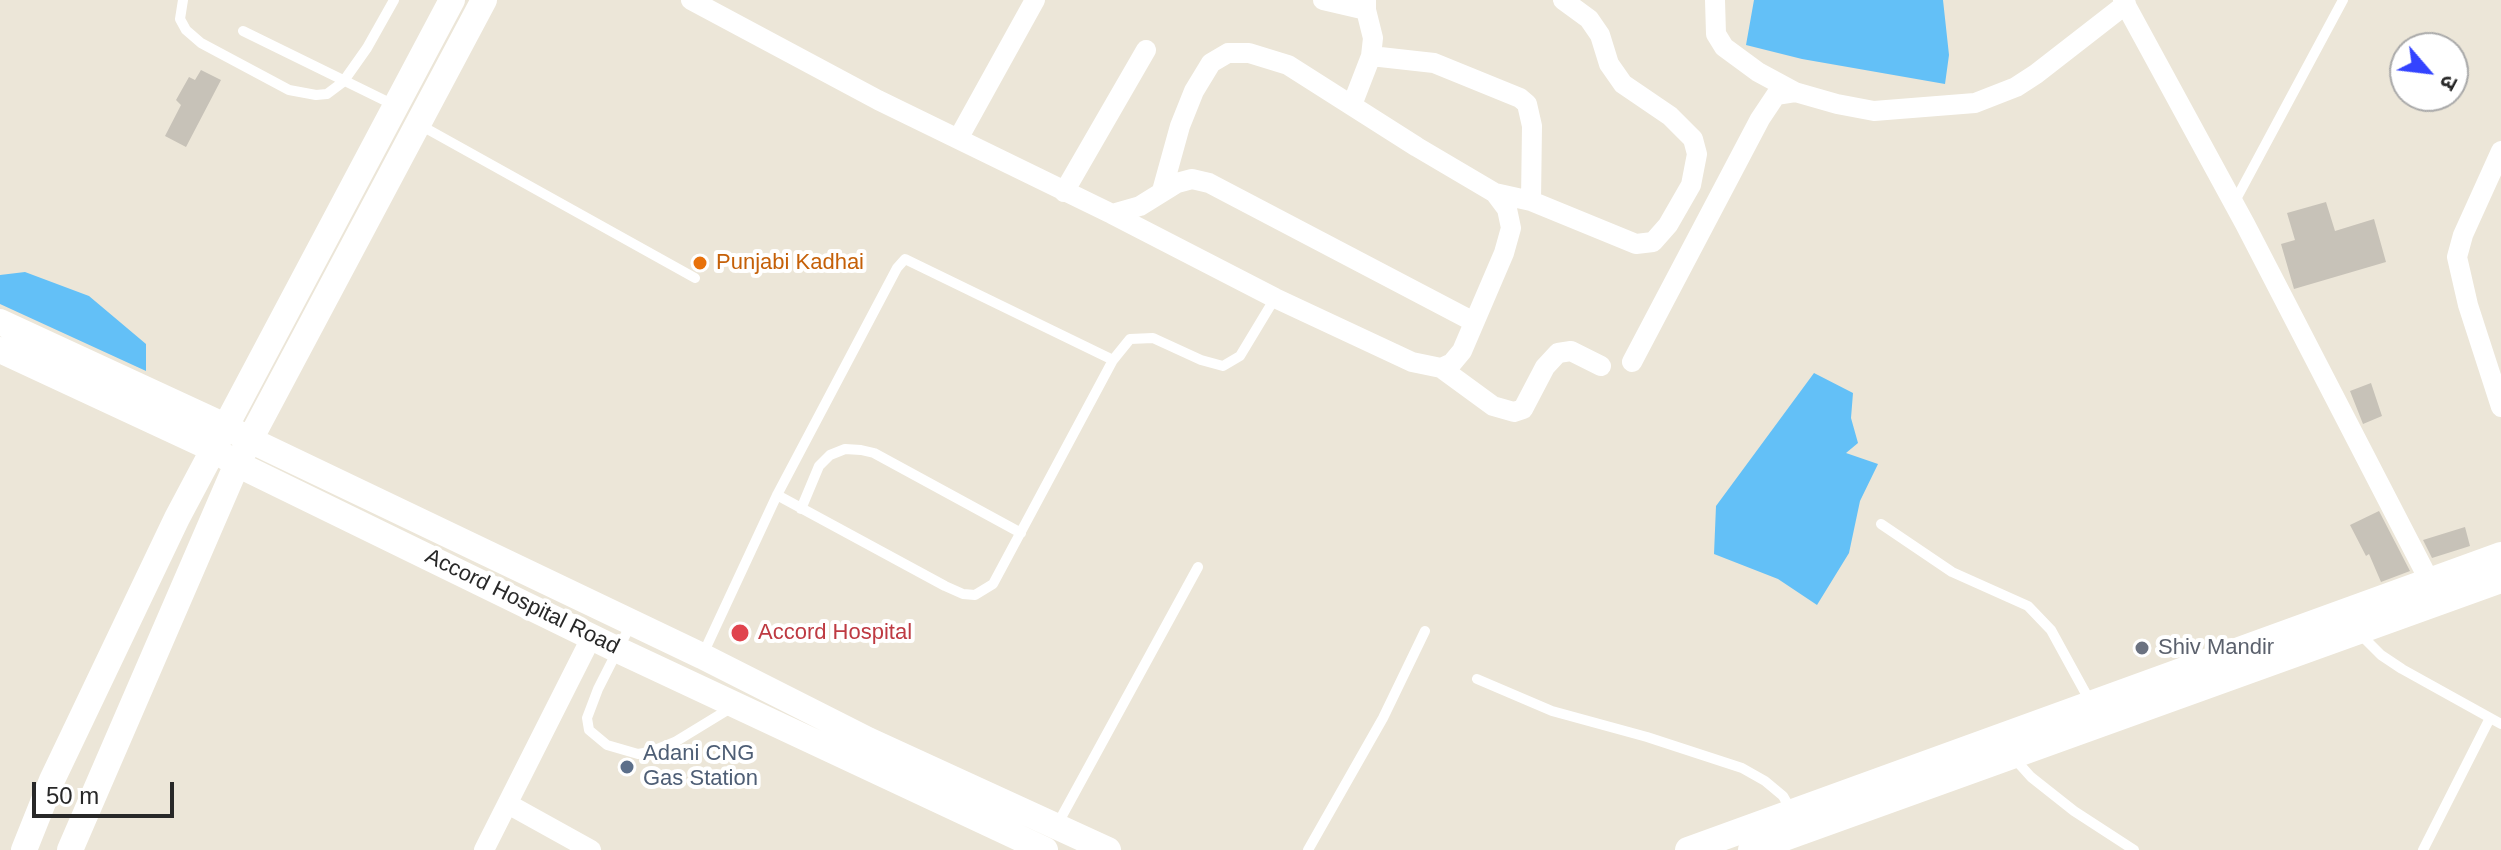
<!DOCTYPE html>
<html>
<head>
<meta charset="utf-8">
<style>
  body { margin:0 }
  #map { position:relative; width:2501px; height:850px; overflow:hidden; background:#ece6d8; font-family:Arial,"Noto Sans Devanagari",sans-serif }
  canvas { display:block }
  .north { position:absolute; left:2389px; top:32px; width:80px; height:80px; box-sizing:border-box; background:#fff; border:2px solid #a9a9a9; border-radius:50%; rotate:118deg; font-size:22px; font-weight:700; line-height:32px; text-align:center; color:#282828 }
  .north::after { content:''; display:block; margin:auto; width:28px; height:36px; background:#3343ff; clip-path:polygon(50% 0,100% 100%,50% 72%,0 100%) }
  .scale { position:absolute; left:32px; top:782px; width:142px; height:36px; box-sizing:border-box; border:4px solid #282828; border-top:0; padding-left:10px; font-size:24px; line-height:28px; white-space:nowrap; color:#282828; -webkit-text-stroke:6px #fff; paint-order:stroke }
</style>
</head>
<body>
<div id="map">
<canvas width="2501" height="850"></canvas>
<div class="north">उ</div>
<div class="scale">50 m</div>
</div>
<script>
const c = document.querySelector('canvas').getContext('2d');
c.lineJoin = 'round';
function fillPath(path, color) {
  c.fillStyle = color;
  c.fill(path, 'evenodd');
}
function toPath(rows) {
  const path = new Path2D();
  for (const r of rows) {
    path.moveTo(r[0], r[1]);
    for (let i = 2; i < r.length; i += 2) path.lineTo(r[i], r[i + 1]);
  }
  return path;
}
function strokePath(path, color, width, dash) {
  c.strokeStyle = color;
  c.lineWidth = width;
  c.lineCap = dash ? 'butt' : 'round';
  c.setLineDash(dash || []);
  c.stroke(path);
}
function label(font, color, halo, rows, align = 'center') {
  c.font = font + ' Arial,sans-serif';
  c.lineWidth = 8;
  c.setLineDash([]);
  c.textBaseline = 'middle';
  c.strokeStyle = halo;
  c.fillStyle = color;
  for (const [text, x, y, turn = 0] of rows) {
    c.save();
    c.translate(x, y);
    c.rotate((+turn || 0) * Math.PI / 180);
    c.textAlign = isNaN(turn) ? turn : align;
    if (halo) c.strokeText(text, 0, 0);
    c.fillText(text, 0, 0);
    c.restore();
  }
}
const water = toPath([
  [1754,0,1943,0,1949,55,1945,84,1802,59,1746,45],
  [25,272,89,296,146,344,146,371,0,304,0,275],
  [1814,373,1853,393,1851,418,1858,443,1846,453,1878,464,1860,501,1849,553,1817,605,1778,579,1714,554,1716,506]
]);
const building = toPath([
  [201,70,221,80,186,147,165,136,181,105,176,100,189,77,195,80],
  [2326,202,2335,231,2374,219,2386,262,2294,289,2281,244,2295,240,2287,213],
  [2371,383,2382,416,2363,424,2350,391],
  [2379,511,2410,571,2381,582,2369,554,2366,556,2350,525],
  [2465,527,2470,546,2432,558,2423,540]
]);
const service = toPath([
  [183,0,180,19,186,30,201,43,289,90,316,95,327,94,343,82,367,48,394,0],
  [243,31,394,105],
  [420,125,695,278],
  [2234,203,2343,0],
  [777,495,945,586,963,594,975,595,993,584,1113,360,1130,339,1153,338,1201,360,1223,366,1240,356,1275,298],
  [801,509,819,466,830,455,845,449,861,450,874,453,1021,533],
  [1881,524,1952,572,2028,606,2051,630,2091,703],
  [631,624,598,689,587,718,589,730,607,745,638,754,650,752,675,742,734,706],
  [2358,632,2381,655,2402,669,2501,724],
  [703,654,777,495,897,268,905,259,1113,360],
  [1477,679,1552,711,1647,737,1742,768,1765,781,1783,796,1791,810],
  [2013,757,2031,777,2074,811,2134,850],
  [1057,825,1198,567],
  [1308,850,1383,718,1425,631],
  [2423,850,2490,718]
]);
const minor = toPath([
  [691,0,878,100,1112,214,1140,206,1177,183,1192,179,1209,183,1474,322],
  [1323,0,1366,10],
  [1715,0,1716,34,1724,47,1758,72,1795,92],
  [2123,0,2245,224,2429,580],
  [1371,56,1434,63,1520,98,1527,104,1532,126,1531,201],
  [1352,105,1371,56,1373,38,1366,10,1366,0],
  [958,139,1035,0],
  [2501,151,2463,235,2457,257,2468,305,2501,407],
  [1064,192,1146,50],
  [1495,193,1531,201,1636,244,1653,242,1668,225,1691,185,1697,154,1693,139,1670,116,1623,84,1609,64,1600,35,1589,19,1563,0],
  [1112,214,1275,298,1412,362,1441,368,1452,363,1462,351,1504,253,1511,228,1507,209,1495,193,1417,147,1288,65,1249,53,1228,53,1211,63,1194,91,1180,126,1162,191],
  [1632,362,1760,119,1776,95,1795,92,1837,104,1874,111,1975,103,2016,87,2036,74,2126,4],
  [1441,368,1493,406,1514,412,1523,409,1545,367,1558,353,1571,351,1601,366],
  [508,804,591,850],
  [484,850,592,636]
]);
const tertiary = toPath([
  [0,322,225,426,250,440,702,656,868,740,1108,850],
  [0,350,213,449,237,464,618,650,1045,850],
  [24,850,52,780,177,518,452,0],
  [70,850,237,464,484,0],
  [1688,850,2501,555],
  [1751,850,2501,580]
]);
const markers = [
  [700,263,8,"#e8710a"],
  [740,633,10,"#e0444e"],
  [2142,648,8,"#6b7280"],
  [627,767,8,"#5c6f8a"]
];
const foodNames = [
  ["Punjabi Kadhai",716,263]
];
const streetNames = [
  ["Accord Hospital Road",522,602,26]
];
const healthNames = [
  ["Accord Hospital",758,633]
];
const worshipNames = [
  ["Shiv Mandir",2158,648]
];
const serviceNames = [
  ["Adani CNG",643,754],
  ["Gas Station",643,779]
];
fillPath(water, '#63c0f7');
fillPath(building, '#c7c2b8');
strokePath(service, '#fff', 10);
strokePath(minor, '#fff', 20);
strokePath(tertiary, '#fff', 26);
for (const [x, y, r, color] of markers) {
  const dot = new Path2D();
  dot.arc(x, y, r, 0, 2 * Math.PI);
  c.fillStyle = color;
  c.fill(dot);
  strokePath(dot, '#fff', 3);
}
label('22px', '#c56008', '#fff', foodNames, 'left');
label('22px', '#282828', '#fff', streetNames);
label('22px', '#be3a42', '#fff', healthNames, 'left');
label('22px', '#5b616d', '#fff', worshipNames, 'left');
label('22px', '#4e5e75', '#fff', serviceNames, 'left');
</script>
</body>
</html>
